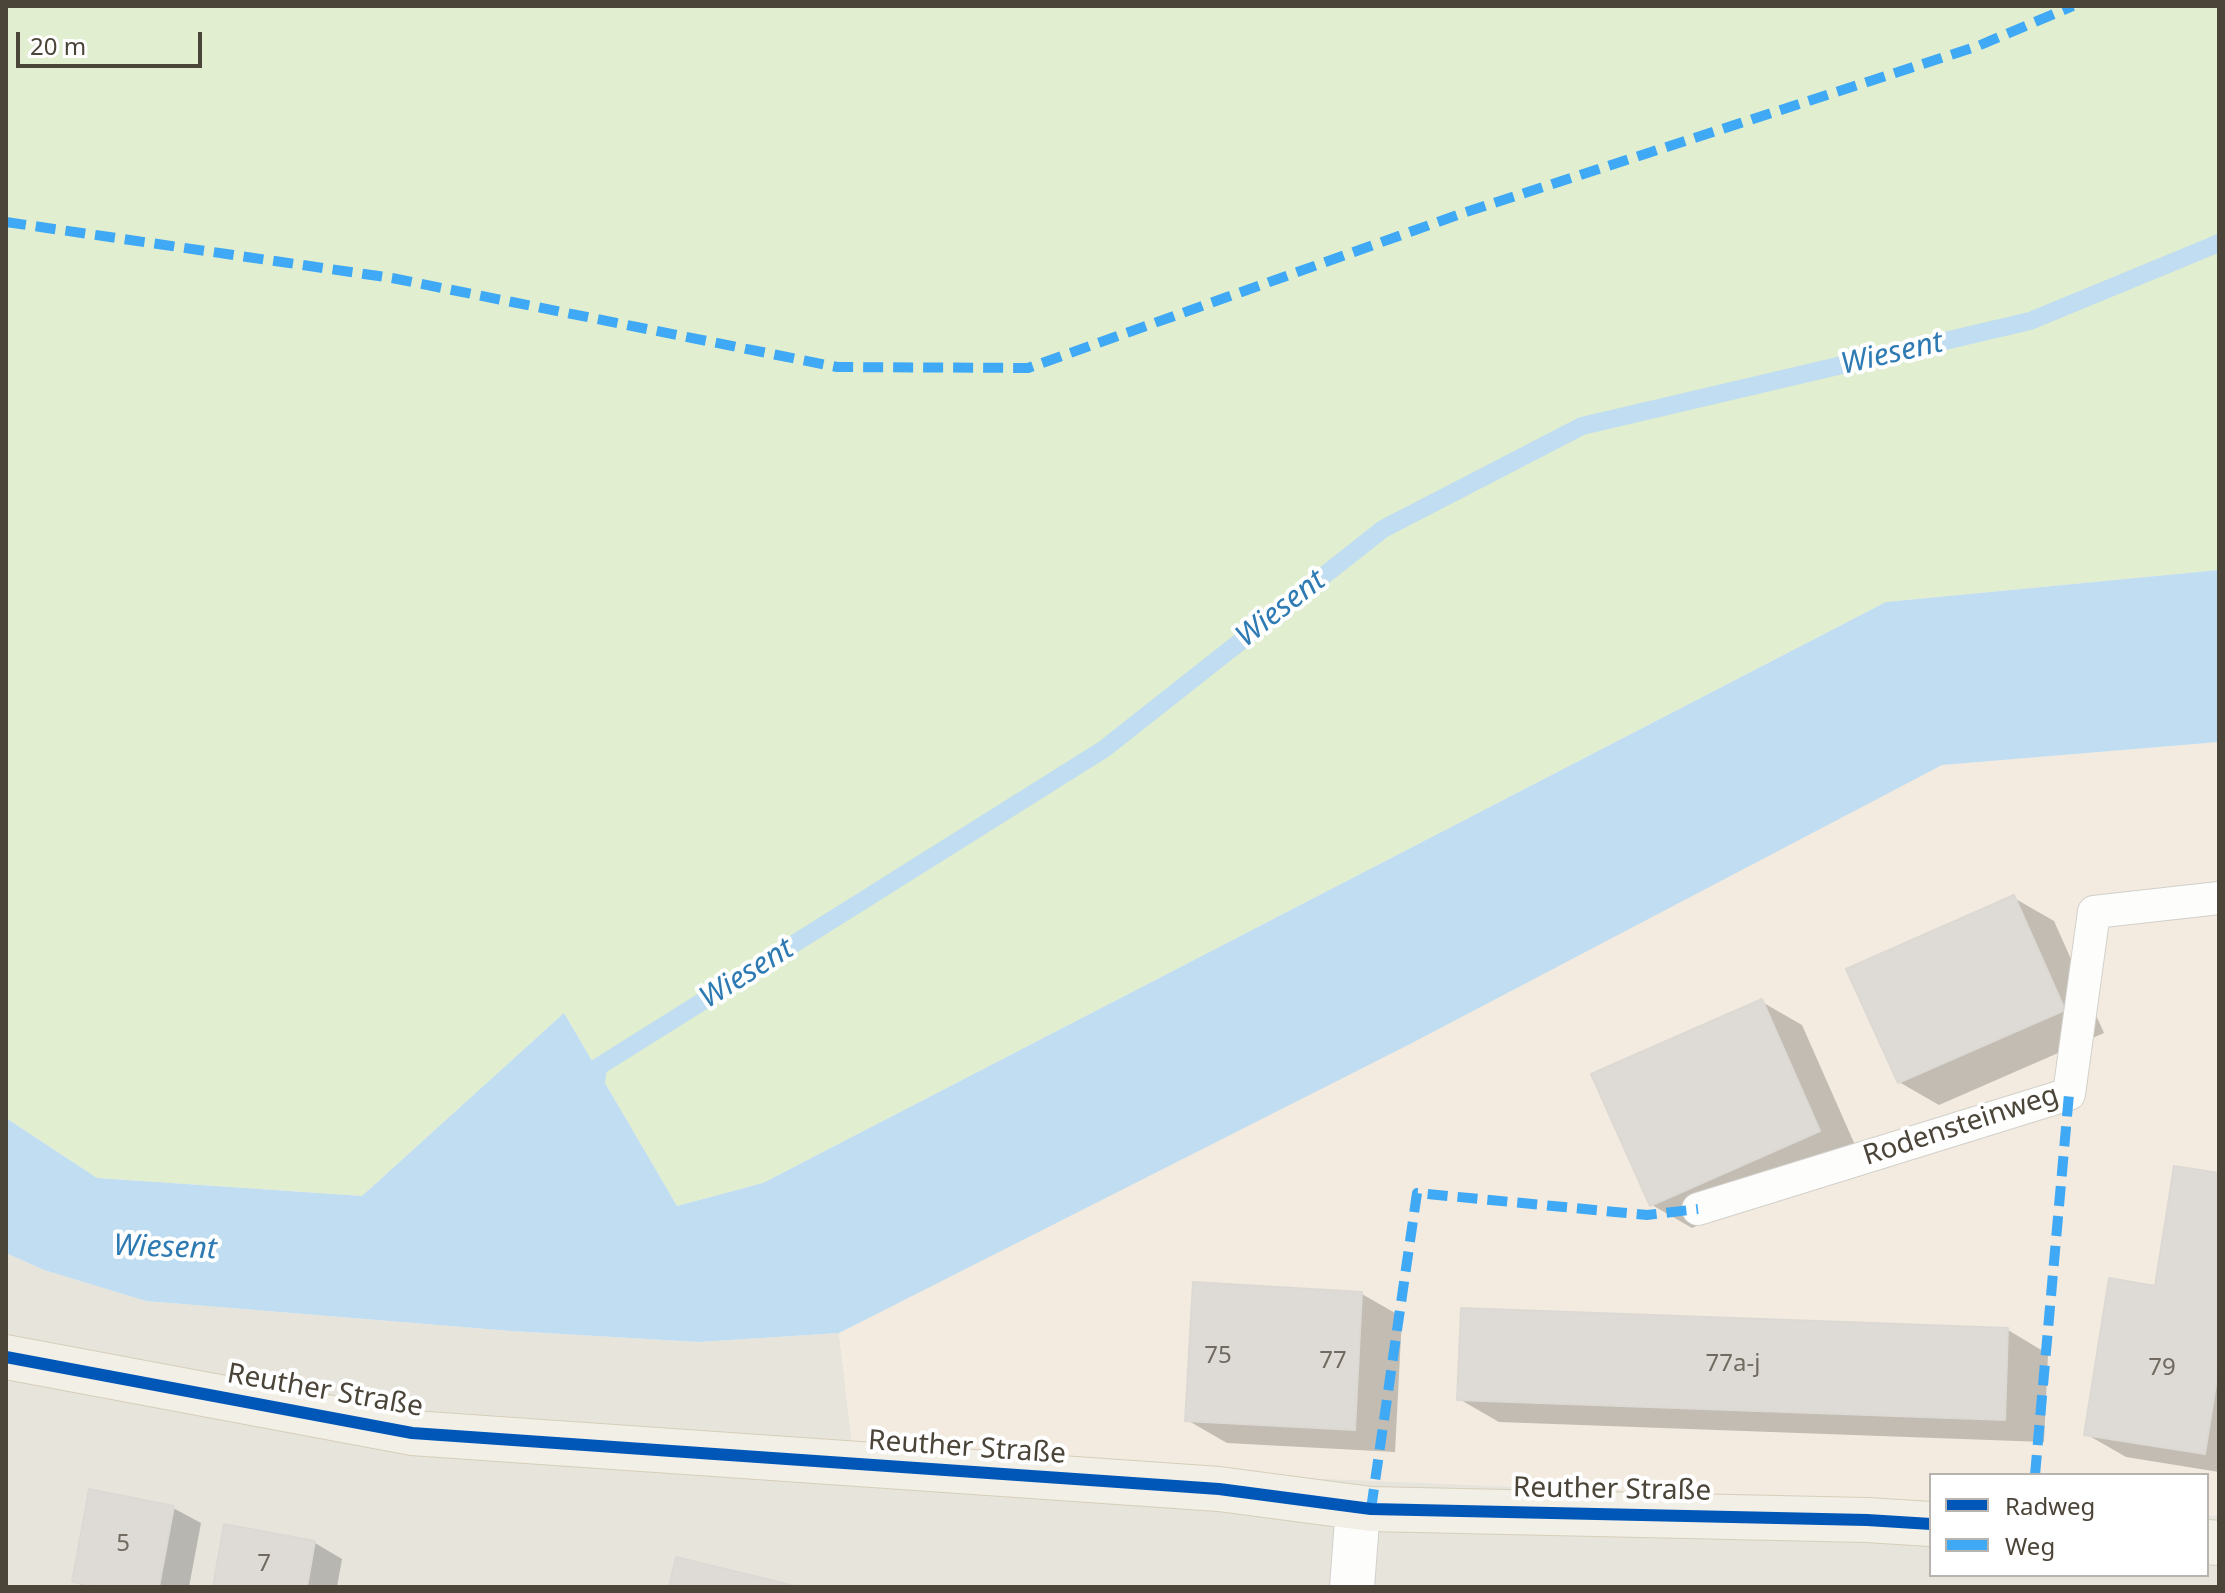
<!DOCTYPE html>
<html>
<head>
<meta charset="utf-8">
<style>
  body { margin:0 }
  #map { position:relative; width:2225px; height:1593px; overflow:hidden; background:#f4f2ee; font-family:"Noto Sans",sans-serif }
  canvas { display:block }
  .frame { position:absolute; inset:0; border:8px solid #4b4439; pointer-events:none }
  .legend { position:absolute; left:1929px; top:1473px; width:280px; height:104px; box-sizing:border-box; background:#fff; border:2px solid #b7b4b0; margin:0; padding:10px 14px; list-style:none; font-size:24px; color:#4b4439 }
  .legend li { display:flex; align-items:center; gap:16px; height:40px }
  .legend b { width:40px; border:2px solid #b7b4b0 }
  .scale { position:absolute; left:16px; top:32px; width:186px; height:36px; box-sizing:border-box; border:4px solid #4b4439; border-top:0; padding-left:10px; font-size:24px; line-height:28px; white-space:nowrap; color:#4b4439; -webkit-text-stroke:6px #fff; paint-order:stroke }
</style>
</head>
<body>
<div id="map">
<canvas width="2225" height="1593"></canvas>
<div class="frame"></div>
<ul class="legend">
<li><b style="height:10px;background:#0057b8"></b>Radweg</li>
<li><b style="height:10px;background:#3fa9f5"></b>Weg</li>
</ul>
<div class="scale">20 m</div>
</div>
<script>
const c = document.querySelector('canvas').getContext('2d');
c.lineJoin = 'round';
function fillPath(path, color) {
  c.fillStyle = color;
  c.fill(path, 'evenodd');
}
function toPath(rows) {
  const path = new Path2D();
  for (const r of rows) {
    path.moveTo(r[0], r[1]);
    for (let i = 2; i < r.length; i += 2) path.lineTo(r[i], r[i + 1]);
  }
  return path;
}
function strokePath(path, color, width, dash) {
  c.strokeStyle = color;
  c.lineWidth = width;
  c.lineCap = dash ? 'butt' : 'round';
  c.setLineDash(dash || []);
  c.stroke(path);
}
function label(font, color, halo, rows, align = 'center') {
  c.font = font + ' "Noto Sans",sans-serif';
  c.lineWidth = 8;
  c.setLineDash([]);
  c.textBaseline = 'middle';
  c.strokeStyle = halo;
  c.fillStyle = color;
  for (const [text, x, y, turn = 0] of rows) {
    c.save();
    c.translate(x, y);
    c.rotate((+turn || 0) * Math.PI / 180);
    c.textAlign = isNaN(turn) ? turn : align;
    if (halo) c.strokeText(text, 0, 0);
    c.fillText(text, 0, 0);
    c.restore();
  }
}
const residential = toPath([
  [6,1253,44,1270,146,1301,511,1331,698,1342,839,1333,854,1459,1931,1504,1931,1575,2207,1575,2207,1515,2219,1516,2219,1587,6,1587]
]);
const commercial = toPath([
  [2219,742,2219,1516,2207,1515,2207,1475,1931,1475,1931,1504,854,1459,839,1333,1942,765]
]);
const green = toPath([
  [6,6,2219,6,2219,570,1886,602,763,1183,677,1206,564,1013,362,1196,97,1178,6,1118]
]);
const water = toPath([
  [2219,570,2219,742,1942,765,1410,1044,839,1333,698,1342,511,1331,146,1301,44,1270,6,1253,6,1118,97,1178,362,1196,564,1013,677,1206,763,1183,1886,602]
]);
const shadow = toPath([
  [2014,898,2054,921,2104,1033,1939,1105,1899,1082],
  [1762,1002,1802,1025,1859,1154,1692,1228,1652,1205],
  [2219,1175,2219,1472,2126,1457,2086,1434,2157,1288],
  [1362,1294,1402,1317,1395,1452,1227,1443,1187,1420],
  [2008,1330,2048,1354,2044,1442,1499,1422,1459,1399],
  [173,1508,201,1523,189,1587,85,1587,74,1581],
  [315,1543,342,1559,337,1587,215,1587]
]);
const stream = toPath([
  [595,1091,598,1067,1104,749,1383,529,1582,426,2030,321,2219,243]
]);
const building = toPath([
  [2014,895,2065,1010,1898,1083,1846,969,2014,895],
  [1762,999,1820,1131,1650,1206,1591,1074,1762,999],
  [2174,1166,2219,1173,2219,1365,2205,1454,2084,1435,2109,1278,2155,1286,2174,1166],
  [1193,1282,1362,1292,1355,1430,1185,1421,1193,1282],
  [1461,1308,2008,1328,2005,1420,1457,1400,1461,1308],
  [89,1489,174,1506,159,1587,101,1587,72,1582,89,1489],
  [224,1524,315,1541,307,1587,213,1587,224,1524],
  [676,1557,799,1587,669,1587,676,1557]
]);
const lane = toPath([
  [1698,1209,2069,1094,2094,912,2219,898]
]);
const street = toPath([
  [1352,1587,1358,1508]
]);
const primary = toPath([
  [6,1357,412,1433,1219,1489,1371,1509,1867,1520,1931,1524],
  [2207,1542,2219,1543]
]);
const quiet = toPath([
  [6,222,392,278,837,367,1028,368,1466,212,1978,46,2073,6],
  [2035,1475,2069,1094],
  [1371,1509,1417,1193,1647,1215,1698,1209]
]);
const cycleway = toPath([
  [6,1357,412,1433,1219,1489,1371,1509,1867,1520,1931,1524]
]);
const numberNames = [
  ["75",1218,1356],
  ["77",1333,1361],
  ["77a-j",1733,1364],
  ["79",2162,1368],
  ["5",123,1544],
  ["7",264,1564]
];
const streetNames = [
  ["Rodensteinweg",1961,1126,-18],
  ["Reuther Straße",325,1391,10],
  ["Reuther Straße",967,1448,4],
  ["Reuther Straße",1612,1490,1]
];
const waterNames = [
  ["Wiesent",1892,354,-13],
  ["Wiesent",1281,609,-38],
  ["Wiesent",747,974,-32],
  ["Wiesent",165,1248,2]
];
fillPath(residential, '#e7e4dc');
fillPath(commercial, '#f3ebdf');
fillPath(green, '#e1eecf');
fillPath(water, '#c0ddf1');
fillPath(shadow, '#0003');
strokePath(stream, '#c0ddf1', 18);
fillPath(building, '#dedbd6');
strokePath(building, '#dcd9d4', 2);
strokePath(lane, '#d2d0cb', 34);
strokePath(street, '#d2d0cb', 46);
strokePath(primary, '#d6cebb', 46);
strokePath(lane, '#fdfdfc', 32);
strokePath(street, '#fdfdfc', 44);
strokePath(primary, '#f2efe6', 44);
strokePath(quiet, '#3fa9f5', 10, [20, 10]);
strokePath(cycleway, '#0057b8', 12);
label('24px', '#706a61', null, numberNames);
label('28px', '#4b4439', '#fff', streetNames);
label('italic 30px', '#2e7ab2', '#fff', waterNames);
</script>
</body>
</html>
